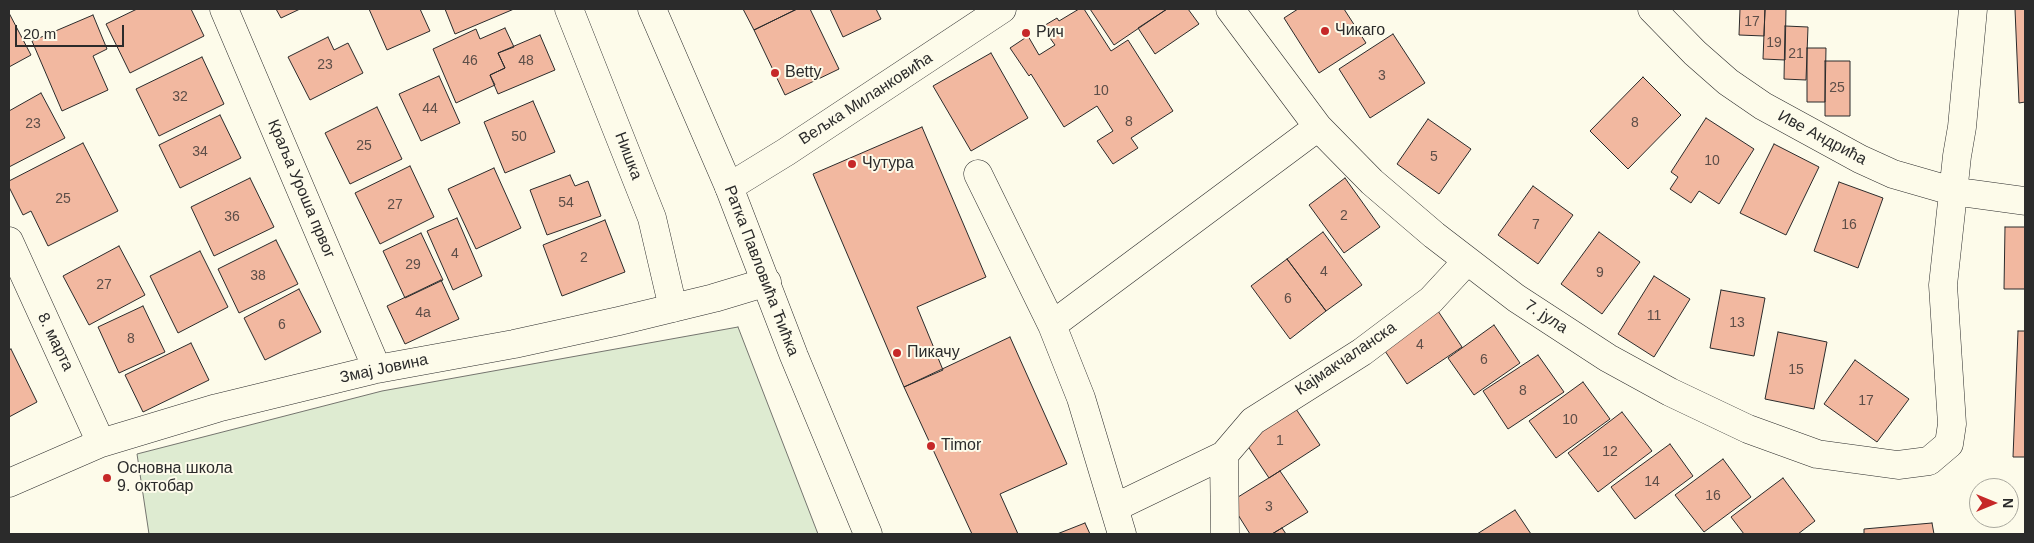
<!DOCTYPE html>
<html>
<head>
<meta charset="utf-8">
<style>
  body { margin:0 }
  #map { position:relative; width:2034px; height:543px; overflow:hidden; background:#fdfbea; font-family:Arial,sans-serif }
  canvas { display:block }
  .frame { position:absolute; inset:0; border:10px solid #2b2b2b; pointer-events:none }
  .north { position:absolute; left:1969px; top:478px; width:50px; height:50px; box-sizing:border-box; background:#fdfbea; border:1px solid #a9a89e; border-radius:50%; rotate:90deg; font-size:14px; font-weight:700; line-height:20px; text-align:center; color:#2b2b2b }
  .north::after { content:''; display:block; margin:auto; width:18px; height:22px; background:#c62828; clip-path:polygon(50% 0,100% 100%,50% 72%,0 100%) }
  .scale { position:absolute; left:15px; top:25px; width:109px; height:22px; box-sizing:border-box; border:2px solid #2b2b2b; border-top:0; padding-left:6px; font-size:15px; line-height:18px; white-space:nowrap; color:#2b2b2b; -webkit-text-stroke:4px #fdfbea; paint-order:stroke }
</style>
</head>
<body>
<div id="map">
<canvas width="2034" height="543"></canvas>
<div class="frame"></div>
<div class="north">N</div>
<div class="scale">20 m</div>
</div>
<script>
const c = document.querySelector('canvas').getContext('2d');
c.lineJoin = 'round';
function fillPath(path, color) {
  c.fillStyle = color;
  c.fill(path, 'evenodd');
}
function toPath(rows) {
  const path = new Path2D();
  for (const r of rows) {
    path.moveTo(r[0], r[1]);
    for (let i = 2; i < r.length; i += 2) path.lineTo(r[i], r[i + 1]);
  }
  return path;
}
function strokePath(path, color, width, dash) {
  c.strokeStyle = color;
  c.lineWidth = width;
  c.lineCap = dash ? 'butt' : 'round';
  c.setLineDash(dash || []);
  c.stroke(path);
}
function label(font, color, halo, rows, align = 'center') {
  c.font = font + ' Arial,sans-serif';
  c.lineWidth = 4;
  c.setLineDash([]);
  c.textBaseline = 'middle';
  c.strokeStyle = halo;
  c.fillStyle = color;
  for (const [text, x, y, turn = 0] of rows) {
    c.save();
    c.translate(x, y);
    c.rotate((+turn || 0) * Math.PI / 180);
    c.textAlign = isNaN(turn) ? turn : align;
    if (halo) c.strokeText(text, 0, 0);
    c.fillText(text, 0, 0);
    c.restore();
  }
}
const green = toPath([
  [738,327,818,534,149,534,137,454,382,391,738,327]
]);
const building = toPath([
  [137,9,191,9,204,36,130,73,106,24,137,9],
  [276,9,300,9,281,18,276,9],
  [369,9,420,9,430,31,387,50,369,9],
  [445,9,514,9,455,34,445,9],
  [743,9,797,9,754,30,743,9],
  [797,9,810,9,839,69,785,95,754,30,797,9],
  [830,9,876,9,881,19,843,37,830,9],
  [1079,9,1084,9,1111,51,1128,40,1173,111,1131,138,1138,148,1113,164,1097,141,1113,131,1097,106,1064,127,1031,74,1029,76,1010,48,1028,36,1039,55,1055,45,1042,27,1057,18,1059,21,1079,9],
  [1090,9,1167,9,1114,45,1090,9],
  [1167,9,1188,9,1199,24,1155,54,1138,28,1167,9],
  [1298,9,1344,9,1366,43,1319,73,1284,18,1298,9],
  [1740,9,1765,9,1764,36,1739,35,1740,9],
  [1765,9,1786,9,1785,60,1763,59,1765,9],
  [2015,9,2025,9,2025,102,2019,103,2015,9],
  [9,13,31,55,9,67,9,13],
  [93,15,107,49,93,56,108,90,62,111,32,41,93,15],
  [1785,26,1808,27,1806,80,1784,79,1785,26],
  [505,28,514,47,498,53,505,68,490,75,495,85,456,103,433,49,476,29,480,39,505,28],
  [1393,34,1425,83,1370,118,1339,69,1393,34],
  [540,35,555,70,498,94,490,75,505,68,498,53,540,35],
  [328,37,334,50,348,43,363,73,310,100,288,57,328,37],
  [1807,48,1826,48,1825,102,1807,102,1807,48],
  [991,53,1028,118,971,151,933,86,991,53],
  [202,57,224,104,159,136,136,89,202,57],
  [1825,61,1850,61,1850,116,1825,116,1825,61],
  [439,76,460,123,421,141,399,94,439,76],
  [1643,77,1681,115,1628,169,1590,131,1643,77],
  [41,93,65,138,9,167,9,111,41,93],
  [533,101,555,152,505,173,484,122,533,101],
  [377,107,402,159,350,184,325,133,377,107],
  [220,115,241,158,180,188,159,145,220,115],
  [1706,118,1754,149,1719,204,1699,191,1691,203,1670,189,1678,177,1671,172,1706,118],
  [1428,119,1471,149,1439,194,1397,164,1428,119],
  [922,127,986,277,917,307,943,370,904,387,813,174,922,127],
  [83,143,118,211,48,246,31,211,23,215,9,187,9,181,83,143],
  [1774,144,1819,167,1786,235,1740,213,1774,144],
  [410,166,434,217,380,244,355,193,410,166],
  [494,168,521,228,476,249,448,189,494,168],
  [570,175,575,186,588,181,601,216,547,235,530,190,570,175],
  [250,178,274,227,214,256,191,207,250,178],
  [1345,178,1380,227,1344,253,1309,205,1345,178],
  [1839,182,1883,198,1858,268,1814,251,1839,182],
  [1533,186,1573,215,1538,264,1498,235,1533,186],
  [457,218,482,276,453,290,427,231,457,218],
  [605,220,625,272,562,296,543,245,605,220],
  [2005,227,2025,227,2025,289,2004,289,2005,227],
  [1323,232,1362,285,1326,311,1287,259,1323,232],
  [1599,232,1640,262,1602,314,1561,284,1599,232],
  [421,233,443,280,405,298,383,251,421,233],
  [276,240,298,284,239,313,218,269,276,240],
  [119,246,145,295,89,325,63,276,119,246],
  [200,251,228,307,178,333,150,276,200,251],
  [1287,259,1326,311,1290,339,1251,286,1287,259],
  [1654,276,1690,299,1654,357,1618,334,1654,276],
  [441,280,459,319,405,344,387,306,441,280],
  [299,289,321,332,265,360,244,318,299,289],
  [1721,290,1765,298,1754,356,1710,348,1721,290],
  [1434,305,1462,347,1407,384,1379,342,1434,305],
  [143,306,165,352,119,373,98,327,143,306],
  [1494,325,1520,363,1474,395,1448,358,1494,325],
  [2018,331,2025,331,2025,457,2013,457,2018,331],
  [1778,332,1827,342,1814,409,1765,399,1778,332],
  [1010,337,1067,464,1000,494,1018,534,972,534,904,387,1010,337],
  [191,343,209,380,143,412,125,375,191,343],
  [11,349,37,402,9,417,9,350,11,349],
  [1538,355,1564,392,1508,429,1483,391,1538,355],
  [1855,360,1909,399,1877,442,1824,404,1855,360],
  [1583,382,1610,419,1556,458,1529,421,1583,382],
  [1292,403,1320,445,1269,478,1241,436,1292,403],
  [1622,412,1652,451,1598,492,1568,453,1622,412],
  [1670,444,1693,476,1635,519,1611,487,1670,444],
  [1723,459,1751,497,1704,532,1675,495,1723,459],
  [1280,471,1308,512,1272,534,1250,534,1230,502,1280,471],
  [1783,478,1815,521,1798,534,1744,534,1731,517,1783,478],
  [1515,510,1531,534,1477,534,1515,510],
  [1085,523,1090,534,1057,534,1085,523],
  [1932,523,1934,534,1864,534,1864,529,1932,523],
  [1282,528,1286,534,1272,534,1282,528]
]);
const minor = toPath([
  [224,9,377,369],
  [569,9,652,218,673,308],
  [1230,9,1318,127,1372,182,1434,235,1516,298,1608,358,1670,392,1748,429,1817,454,1898,465,1929,461,1949,444,1952,424,1943,285,1957,156,1962,127,1973,9],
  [1652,9,1695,53,1728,82,1763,106,1860,159,1893,174,1952,191,2025,201],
  [978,174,1052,325,1081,398,1122,534],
  [729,187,786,152,1002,9],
  [9,241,101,443],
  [1052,325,1318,127],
  [9,483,101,443,217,408,377,369,514,344,619,321,714,298,767,282],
  [1116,507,1224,455],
  [1225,534,1224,455,1253,421,1362,352,1431,300,1467,261]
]);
const primary = toPath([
  [652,9,729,187,794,356,868,534]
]);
const markers = [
  [1325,31,5,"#c62828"],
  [1026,33,5,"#c62828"],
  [775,73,5,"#c62828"],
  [852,164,5,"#c62828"],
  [897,353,5,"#c62828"],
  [931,446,5,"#c62828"],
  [107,478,5,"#c62828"]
];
const numberNames = [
  ["17",1752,22],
  ["19",1774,43],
  ["21",1796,54],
  ["46",470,61],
  ["48",526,61],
  ["23",325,65],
  ["3",1382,76],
  ["25",1837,88],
  ["10",1101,91],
  ["32",180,97],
  ["44",430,109],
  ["8",1129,122],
  ["8",1635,123],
  ["23",33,124],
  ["50",519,137],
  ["25",364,146],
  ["34",200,152],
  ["5",1434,157],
  ["10",1712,161],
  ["25",63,199],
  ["54",566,203],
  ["27",395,205],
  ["2",1344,216],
  ["36",232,217],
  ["7",1536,225],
  ["16",1849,225],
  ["4",455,254],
  ["2",584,258],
  ["29",413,265],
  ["4",1324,272],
  ["9",1600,273],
  ["38",258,276],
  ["27",104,285],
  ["6",1288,299],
  ["4a",423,313],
  ["11",1654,316],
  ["13",1737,323],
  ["6",282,325],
  ["8",131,339],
  ["4",1420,345],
  ["6",1484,360],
  ["15",1796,370],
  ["8",1523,391],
  ["17",1866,401],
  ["10",1570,420],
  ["1",1280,441],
  ["12",1610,452],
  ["14",1652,482],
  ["16",1713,496],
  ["3",1269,507]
];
const poiNames = [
  ["Чикаго",1335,31],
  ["Рич",1036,33],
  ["Betty",785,73],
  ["Чутура",862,164],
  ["Пикачу",907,353],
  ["Timor",941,446],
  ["Основна школа",117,469],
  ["9. октобар",117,487]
];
const streetNames = [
  ["Вељка Миланковића",866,99,-33],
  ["Иве Андрића",1822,138,28],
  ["Нишка",628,156,69],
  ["Краља Уроша првог",301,189,67],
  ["Ратка Павловића Ћићка",761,271,69],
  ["7. јула",1546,317,33],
  ["8. марта",55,342,64],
  ["Кајмакчаланска",1346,359,-34],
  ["Змај Јовина",384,369,-12]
];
fillPath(green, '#deebd1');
strokePath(green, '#74746e', 1);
fillPath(building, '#f2b8a0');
strokePath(building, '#2b2b2b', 1);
strokePath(minor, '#2b2b2b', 29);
strokePath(primary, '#2b2b2b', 29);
strokePath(minor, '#fdfbea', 28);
strokePath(primary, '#fdfbea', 28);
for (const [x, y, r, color] of markers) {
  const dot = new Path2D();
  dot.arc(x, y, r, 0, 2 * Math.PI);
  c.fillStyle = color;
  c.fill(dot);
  strokePath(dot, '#fdfbea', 2);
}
label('14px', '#5d4e48', null, numberNames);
label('16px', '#2b2b2b', '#fdfbea', poiNames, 'left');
label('16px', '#2b2b2b', '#fdfbea', streetNames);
</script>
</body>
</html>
